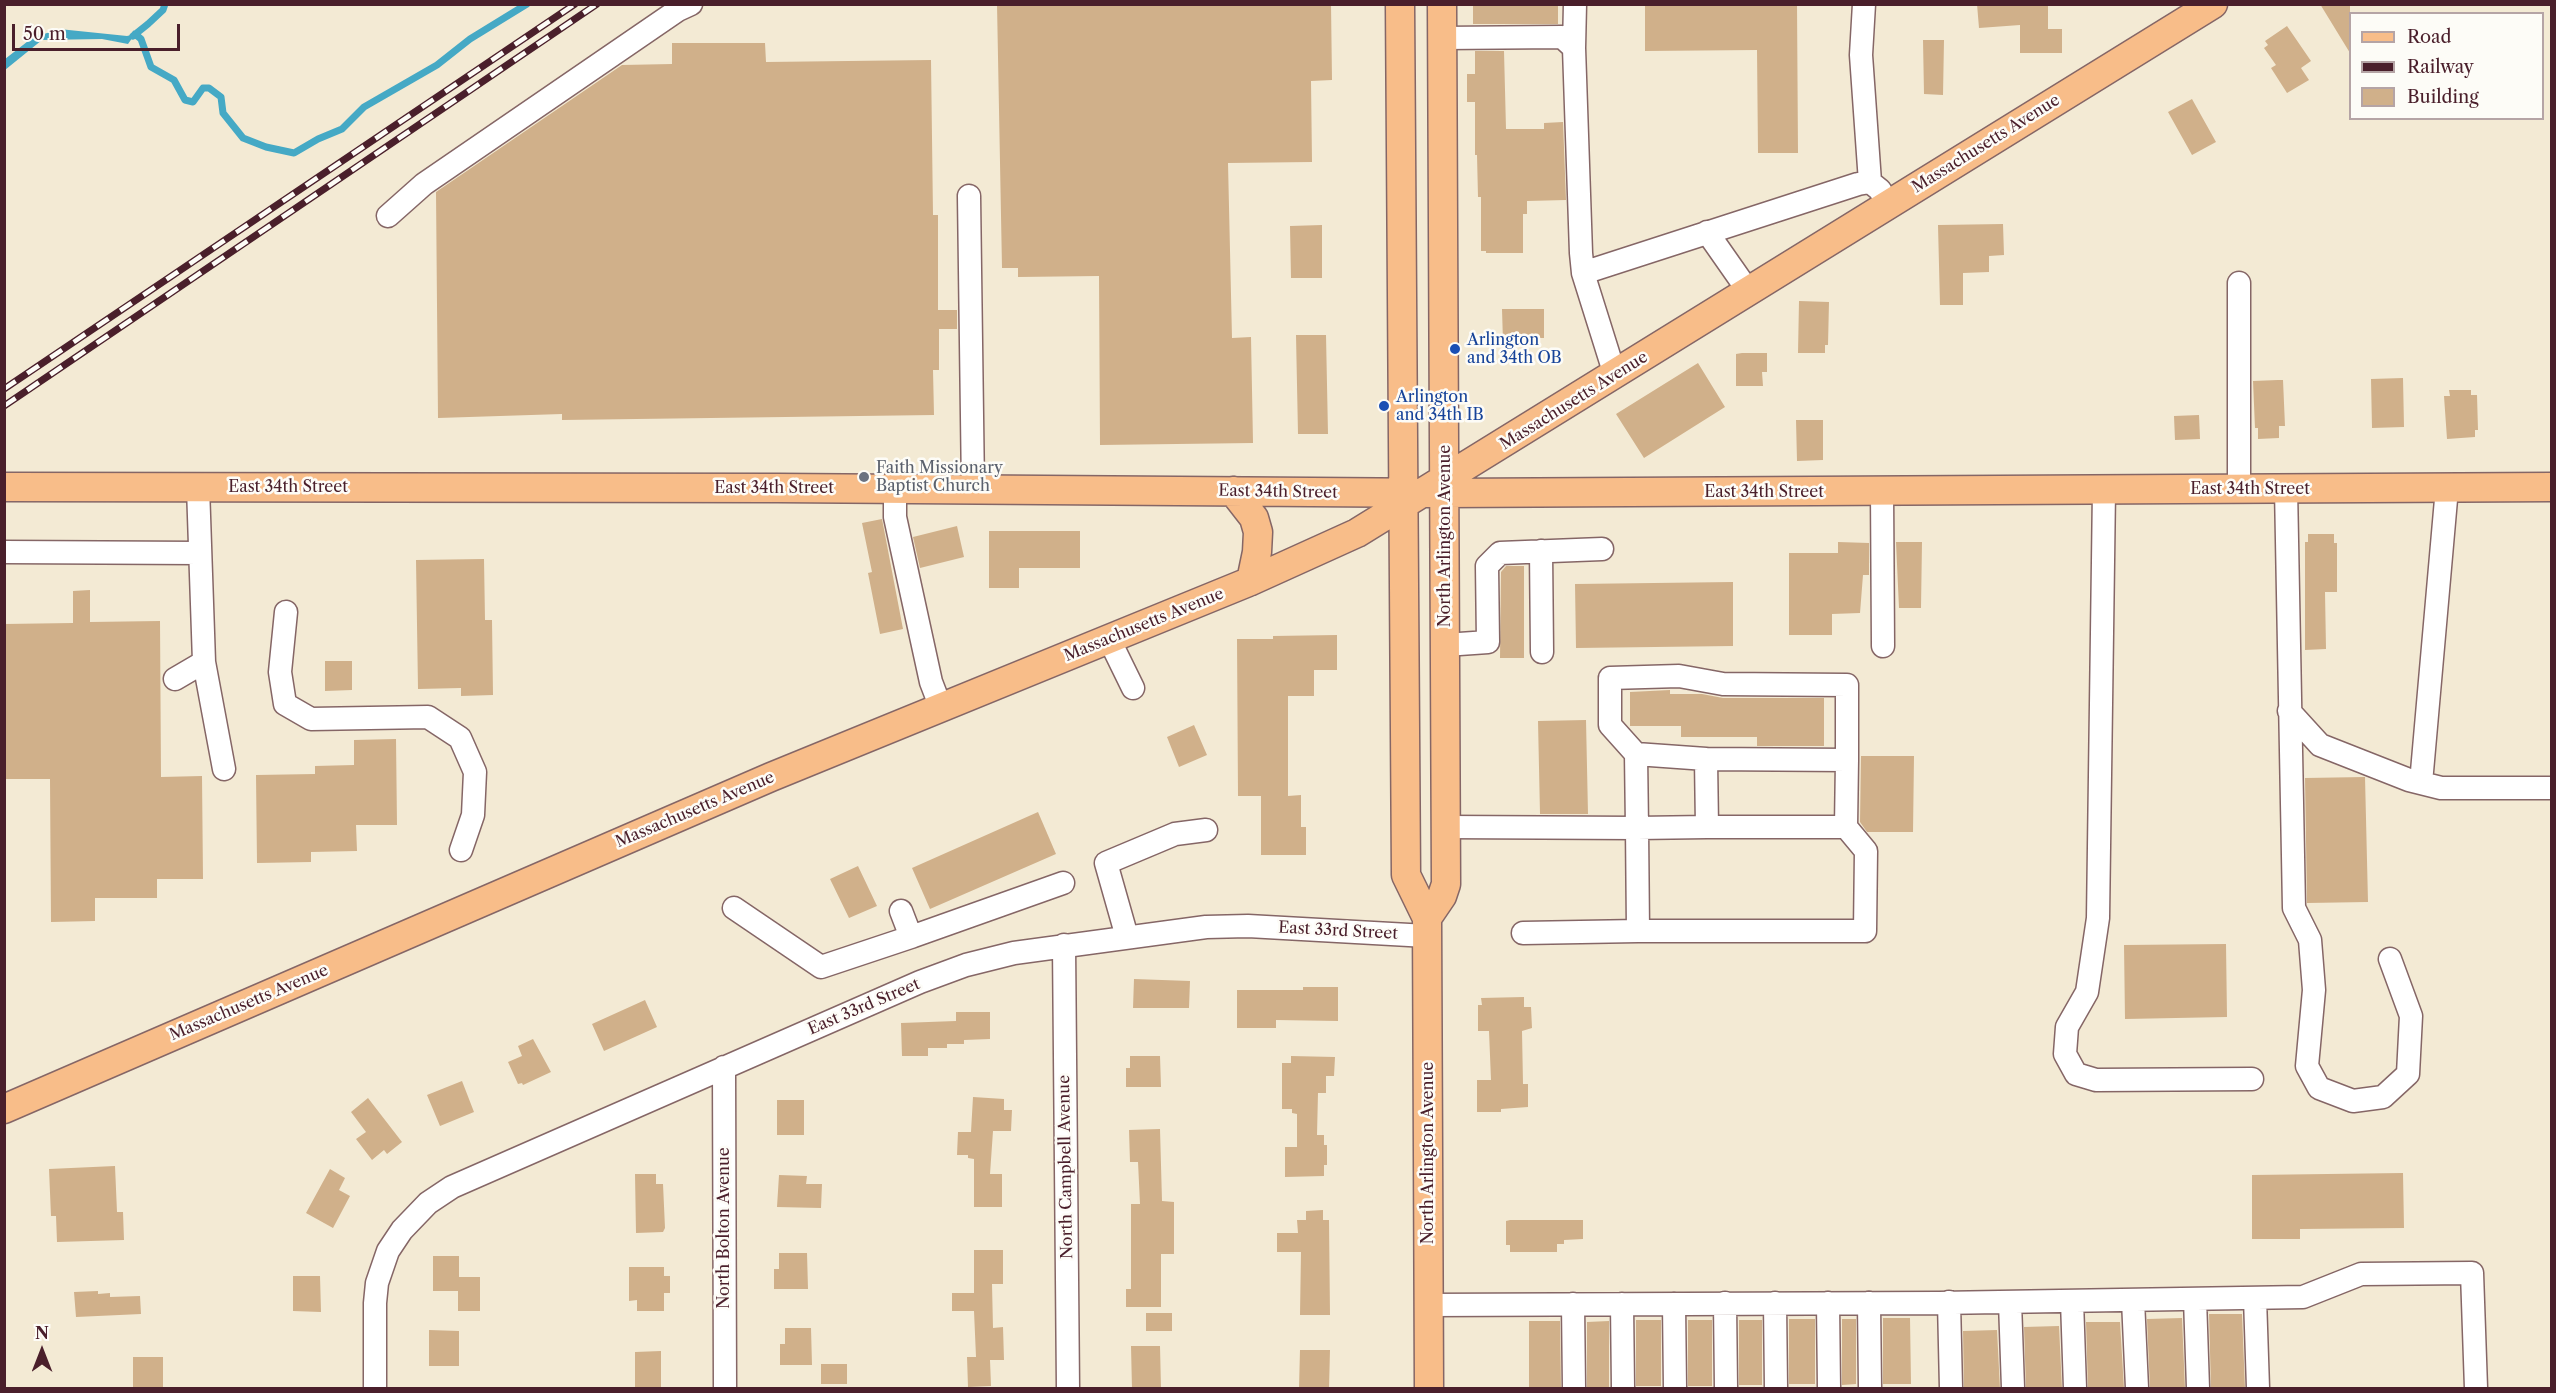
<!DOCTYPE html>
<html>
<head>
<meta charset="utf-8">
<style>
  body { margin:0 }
  #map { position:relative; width:2556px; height:1393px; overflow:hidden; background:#f3ead4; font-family:"Libre Caslon Text",serif }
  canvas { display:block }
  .frame { position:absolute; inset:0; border:6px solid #4a1f2b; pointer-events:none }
  .legend { position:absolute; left:2349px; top:12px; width:195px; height:108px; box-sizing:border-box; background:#fdfcf7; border:2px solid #b5a4a5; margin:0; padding:8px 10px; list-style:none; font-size:18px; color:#4a1f2b }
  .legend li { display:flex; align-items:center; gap:12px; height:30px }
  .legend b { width:30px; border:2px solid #b5a4a5 }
  .north { position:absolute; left:12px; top:1321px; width:60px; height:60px; -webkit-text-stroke:4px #fdfcf7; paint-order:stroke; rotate:0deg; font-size:16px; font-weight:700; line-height:24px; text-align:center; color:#4a1f2b }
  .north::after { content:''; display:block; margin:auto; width:21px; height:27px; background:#4a1f2b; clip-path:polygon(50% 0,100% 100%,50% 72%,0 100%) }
  .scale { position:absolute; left:12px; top:24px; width:168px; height:27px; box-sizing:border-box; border:3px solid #4a1f2b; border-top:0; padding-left:8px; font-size:18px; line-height:21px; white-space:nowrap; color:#4a1f2b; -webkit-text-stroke:4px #fdfcf7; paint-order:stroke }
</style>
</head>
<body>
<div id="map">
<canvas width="2556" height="1393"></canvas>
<div class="frame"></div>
<ul class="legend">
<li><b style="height:8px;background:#f8bd89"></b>Road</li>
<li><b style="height:8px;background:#4a1f2b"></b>Railway</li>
<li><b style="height:16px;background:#d0b08a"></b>Building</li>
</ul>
<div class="north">N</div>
<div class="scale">50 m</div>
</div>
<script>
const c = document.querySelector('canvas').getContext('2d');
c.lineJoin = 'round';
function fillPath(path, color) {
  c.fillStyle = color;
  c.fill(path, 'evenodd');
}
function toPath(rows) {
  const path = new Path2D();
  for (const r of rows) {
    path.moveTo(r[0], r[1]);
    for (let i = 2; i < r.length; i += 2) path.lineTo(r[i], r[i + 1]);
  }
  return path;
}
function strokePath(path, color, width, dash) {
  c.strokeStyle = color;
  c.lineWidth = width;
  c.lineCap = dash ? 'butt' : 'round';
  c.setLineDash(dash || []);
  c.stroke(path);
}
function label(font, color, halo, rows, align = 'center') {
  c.font = font + ' "Libre Caslon Text",serif';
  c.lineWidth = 5;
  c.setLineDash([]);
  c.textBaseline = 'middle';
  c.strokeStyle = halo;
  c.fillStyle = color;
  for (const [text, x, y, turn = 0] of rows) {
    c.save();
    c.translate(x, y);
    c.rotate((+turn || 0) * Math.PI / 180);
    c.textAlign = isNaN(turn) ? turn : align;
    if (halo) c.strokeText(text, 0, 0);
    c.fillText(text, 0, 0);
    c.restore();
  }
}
const water = toPath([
  [59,29,127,36,135,34,128,44,102,39,42,40,5,70,5,59,32,38]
]);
const stream = toPath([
  [135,34,141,39,151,67,174,80,185,100,193,102,203,88,209,88,221,97,223,113,243,138,266,147,294,153,318,139,342,129,364,107,437,65,470,39,527,4],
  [133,36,148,24,163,10,165,4]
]);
const building = toPath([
  [997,4,1331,4,1332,80,1311,81,1312,162,1228,163,1232,338,1251,337,1253,443,1100,445,1099,276,1018,277,1018,268,1002,268],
  [1473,4,1558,4,1558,24,1473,24],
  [1645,4,1797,4,1798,153,1758,153,1757,50,1645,51],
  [1977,4,2048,4,2048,29,2062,29,2062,53,2020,53,2020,25,1979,28],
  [2320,4,2350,4,2350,53],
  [2287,26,2311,61,2301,68,2309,80,2287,93,2271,68,2276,65,2264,48,2268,45,2265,41],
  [1923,40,1944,40,1943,95,1924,94],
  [672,43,765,43,766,62,931,60,933,215,938,215,938,310,957,310,957,329,939,329,939,370,933,370,934,415,562,420,562,414,438,418,436,192,622,65,672,64],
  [1475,51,1504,51,1506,129,1544,129,1544,123,1563,122,1566,200,1527,201,1527,214,1523,214,1523,253,1486,253,1486,251,1481,251,1481,197,1478,197,1477,155,1475,155,1475,102,1467,102,1467,74,1475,74],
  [2192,99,2216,142,2192,155,2168,112],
  [2003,224,2004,255,1989,256,1989,272,1963,273,1963,305,1940,305,1938,225],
  [1322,225,1322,278,1291,278,1290,226],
  [1799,301,1829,302,1828,345,1825,345,1825,353,1798,353],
  [1502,309,1544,309,1544,338,1520,338,1520,342,1503,342],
  [1296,335,1326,335,1328,434,1298,434],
  [1742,353,1767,353,1767,372,1762,372,1763,386,1736,386,1736,354],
  [1698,363,1725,407,1644,458,1616,414],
  [2403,378,2404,427,2372,428,2371,379],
  [2278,380,2283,380,2285,426,2279,426,2279,438,2258,439,2258,428,2255,428,2253,381],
  [2449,390,2471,390,2471,395,2477,395,2478,430,2475,430,2475,437,2447,439,2444,396,2450,396],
  [2199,415,2200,439,2175,440,2174,416],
  [1796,420,1823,420,1823,460,1797,461],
  [882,519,903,629,880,634,868,573,872,572,862,523],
  [957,526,964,557,920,568,913,537],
  [989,531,1080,531,1080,568,1019,568,1019,588,989,588],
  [2308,534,2334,534,2334,543,2337,543,2337,592,2325,592,2326,649,2305,650,2305,542,2308,542],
  [1838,542,1869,543,1869,575,1863,575,1860,613,1832,614,1832,635,1789,635,1789,553,1838,553],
  [1896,542,1922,542,1921,608,1899,608],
  [484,559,485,620,492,620,493,695,461,696,461,688,418,689,416,560],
  [1506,566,1524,566,1524,658,1500,658,1501,572],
  [1733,582,1733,646,1576,648,1575,584],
  [90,590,90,622,160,621,161,777,202,776,203,879,157,879,157,898,95,898,95,921,51,922,50,779,4,779,4,624,73,623,73,591],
  [1337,635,1337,670,1314,670,1314,696,1288,696,1288,796,1301,795,1301,827,1306,827,1306,855,1261,855,1261,796,1238,796,1237,639,1273,639,1273,636],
  [325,661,352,661,352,690,325,691],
  [1670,690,1670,694,1702,694,1723,698,1824,698,1824,746,1757,746,1757,737,1681,737,1681,726,1630,726,1630,692],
  [1586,720,1588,814,1540,814,1538,721],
  [1194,725,1207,755,1179,767,1167,737],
  [396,739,397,825,356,825,357,851,311,852,311,862,257,863,256,775,315,774,315,766,354,765,354,740],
  [1861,756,1914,756,1913,832,1867,832,1860,822],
  [2365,777,2368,902,2307,903,2305,778],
  [1038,812,1056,854,930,909,912,868],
  [858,866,877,906,849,918,830,879],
  [2226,944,2227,1017,2125,1019,2124,945],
  [1134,979,1190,981,1189,1008,1133,1008],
  [1303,987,1338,987,1338,1021,1276,1020,1276,1028,1237,1028,1237,990,1303,990],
  [1524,997,1524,1007,1531,1007,1532,1028,1522,1031,1523,1084,1528,1084,1528,1107,1501,1109,1501,1112,1477,1112,1477,1080,1491,1080,1489,1031,1478,1031,1478,1005,1482,1005,1481,998],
  [645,1000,657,1027,604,1051,592,1024],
  [956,1012,990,1012,990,1039,964,1040,964,1044,947,1044,947,1048,928,1048,928,1056,902,1056,901,1023,956,1021],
  [533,1039,551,1072,523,1085,522,1083,518,1084,508,1062,522,1056,518,1046],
  [1130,1056,1160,1056,1161,1087,1126,1087,1126,1068,1130,1068],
  [1291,1056,1335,1057,1334,1076,1326,1076,1326,1093,1318,1093,1317,1135,1324,1135,1324,1145,1327,1145,1327,1165,1324,1165,1324,1176,1285,1177,1285,1147,1297,1147,1297,1114,1292,1113,1292,1109,1282,1109,1282,1063,1291,1063],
  [462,1081,474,1112,440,1126,427,1095],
  [973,1097,1004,1099,1004,1110,1012,1110,1011,1131,993,1131,990,1174,1002,1174,1002,1207,974,1207,974,1159,968,1158,968,1155,957,1155,958,1132,971,1132],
  [368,1098,402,1142,387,1154,384,1150,372,1160,356,1139,366,1132,351,1112],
  [777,1100,804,1100,804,1135,777,1135],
  [1160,1129,1162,1201,1174,1202,1174,1254,1161,1254,1161,1307,1126,1307,1126,1289,1131,1289,1131,1204,1140,1204,1138,1162,1130,1162,1129,1130],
  [115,1166,117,1212,123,1212,124,1240,57,1242,56,1216,51,1216,49,1169],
  [330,1169,345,1178,339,1190,350,1196,333,1228,306,1213],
  [2403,1173,2404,1228,2300,1229,2300,1239,2252,1239,2252,1175],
  [635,1174,656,1174,656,1184,663,1184,665,1228,663,1232,636,1233],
  [779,1175,807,1176,806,1184,822,1184,821,1208,777,1207],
  [1323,1210,1323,1220,1329,1220,1330,1315,1300,1315,1301,1252,1277,1252,1277,1233,1298,1233,1297,1220,1306,1220,1306,1211],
  [1510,1220,1583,1220,1583,1239,1564,1240,1564,1244,1557,1244,1557,1252,1510,1252,1510,1245,1506,1245,1506,1221],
  [974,1250,1003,1250,1003,1284,992,1284,993,1328,1003,1327,1004,1360,990,1360,991,1386,968,1387,967,1357,976,1357,974,1311,952,1311,952,1293,974,1293],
  [779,1253,807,1253,808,1289,774,1289,774,1269,779,1269],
  [433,1256,459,1256,459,1277,480,1277,480,1311,458,1311,458,1291,433,1291],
  [629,1267,664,1267,664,1276,670,1276,670,1293,664,1293,664,1311,637,1311,637,1300,629,1301],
  [293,1276,320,1276,321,1312,293,1311],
  [98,1291,98,1294,110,1293,110,1297,140,1296,141,1314,76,1317,74,1292],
  [1146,1313,1172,1313,1172,1331,1146,1331],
  [2209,1314,2242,1314,2245,1389,2211,1389],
  [1883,1318,1910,1318,1911,1384,1883,1384],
  [2182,1318,2185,1389,2150,1389,2147,1319],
  [1789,1319,1815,1319,1815,1384,1789,1384],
  [1842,1319,1856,1319,1856,1384,1842,1385],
  [1636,1320,1661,1320,1661,1386,1636,1386],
  [1688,1320,1712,1320,1712,1386,1688,1386],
  [1739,1320,1762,1320,1762,1385,1739,1385],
  [1529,1321,1560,1321,1561,1389,1529,1389],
  [1609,1321,1609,1387,1587,1387,1587,1322],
  [2086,1322,2120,1322,2124,1389,2088,1389],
  [2059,1326,2062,1389,2026,1389,2024,1327],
  [785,1328,811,1328,812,1365,780,1365,780,1344,785,1344],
  [429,1330,459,1331,459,1366,429,1366],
  [1997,1330,2000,1389,1964,1389,1963,1331],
  [1131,1346,1160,1346,1161,1389,1132,1389],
  [1300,1350,1330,1350,1329,1389,1299,1389],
  [661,1351,661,1387,635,1387,635,1352],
  [133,1357,163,1357,163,1389,133,1389],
  [821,1364,847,1364,847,1384,821,1384]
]);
const minor = toPath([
  [1864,4,1861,55,1870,182],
  [1442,38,1562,37,1574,48,1581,253,1583,273,1615,375],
  [1574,48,1575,4],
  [969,196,973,489],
  [388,216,424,184,678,10,691,4],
  [1707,232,1749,292],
  [1583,273,1858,184,1870,182,1880,190,1888,206],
  [2239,283,2239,489],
  [2286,488,2294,908,2310,940,2314,990,2307,1066,2319,1088,2353,1101,2383,1097,2408,1074,2411,1016,2390,959],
  [895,489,895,517,931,682,941,708],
  [2104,490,2098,918,2087,992,2067,1027,2065,1054,2076,1074,2096,1080,2252,1079],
  [1882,491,1883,646],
  [1541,551,1542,652],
  [4,552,200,553],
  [286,612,280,672,285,704,311,719,428,717,460,738,475,772,473,815,461,850],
  [1109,639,1133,688],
  [1445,645,1488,642,1487,566,1500,553,1602,549],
  [204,662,224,769],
  [175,679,204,662,198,487],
  [2289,711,2320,745,2409,780,2441,788,2552,788],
  [1636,754,1610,725,1610,678,1679,676,1723,684,1847,685,1847,760],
  [1706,759,1847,760,1846,827],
  [2421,783,2447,488],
  [1446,827,1637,828,1636,754,1706,759,1707,827,1637,828,1638,931,1523,933],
  [734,908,821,967,911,937],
  [901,911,911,937,1063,883],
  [1638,931,1865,931,1866,851,1846,827,1707,827],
  [1127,937,1106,863,1175,834,1206,830],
  [1064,945,1068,1388],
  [724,1067,725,1388],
  [2255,1298,2258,1388],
  [2195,1299,2198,1388],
  [2133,1300,2137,1388],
  [2072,1301,2075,1388],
  [1949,1302,1951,1388],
  [2010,1302,2013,1388],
  [1725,1303,1726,1388],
  [1775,1303,1776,1388],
  [1828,1303,1829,1388],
  [1869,1303,1870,1388],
  [1573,1304,1574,1388],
  [1622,1304,1623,1388],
  [1674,1304,1675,1388],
  [1428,1305,1939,1303,2303,1297,2361,1274,2472,1273,2476,1388],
  [375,1388,375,1303,377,1283,388,1251,402,1230,428,1203,452,1187,920,982,966,965,1014,953,1206,927,1248,926,1427,936]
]);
const major = toPath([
  [1400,4,1406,875,1427,918,1429,1388],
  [4,487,778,488,1445,493,2552,487],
  [1233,491,1254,518,1258,532,1257,552,1251,581],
  [1427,918,1442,896,1446,884,1442,4],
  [4,1109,771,777,1251,581,1357,533,2213,4]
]);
const rail = toPath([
  [4,389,575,4],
  [4,406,597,4]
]);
const markers = [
  [1455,349,6,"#1a4fb4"],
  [1384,406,6,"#1a4fb4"],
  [864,477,6,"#6b7280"]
];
const streetNames = [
  ["Massachusetts Avenue",1986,144,-32],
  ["Massachusetts Avenue",1574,401,-32],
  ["East 34th Street",288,487],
  ["East 34th Street",774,488],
  ["East 34th Street",2250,489],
  ["East 34th Street",1278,492,1],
  ["East 34th Street",1764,492],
  ["North Arlington Avenue",1445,536,-90],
  ["Massachusetts Avenue",1144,625,-22],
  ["Massachusetts Avenue",695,810,-23],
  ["East 33rd Street",1338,931,3],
  ["Massachusetts Avenue",249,1003,-23],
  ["East 33rd Street",864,1007,-23],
  ["North Arlington Avenue",1428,1153,-90],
  ["North Campbell Avenue",1066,1167,-91],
  ["North Bolton Avenue",724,1228,-90]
];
const transitNames = [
  ["Arlington",1467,340],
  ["and 34th OB",1467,358],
  ["Arlington",1396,397],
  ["and 34th IB",1396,415]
];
const worshipNames = [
  ["Faith Missionary",876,468],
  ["Baptist Church",876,486]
];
fillPath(water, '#45a9c5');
strokePath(stream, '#45a9c5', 7);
fillPath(building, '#d0b08a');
strokePath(minor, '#856666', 25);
strokePath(major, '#856666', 31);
strokePath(minor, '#fff', 22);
strokePath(major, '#f8bd89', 28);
strokePath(rail, '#4a1f2b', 7);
strokePath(rail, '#fdfcf7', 4.5, [14]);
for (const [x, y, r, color] of markers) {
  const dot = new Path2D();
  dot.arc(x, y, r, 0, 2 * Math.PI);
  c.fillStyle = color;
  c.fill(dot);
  strokePath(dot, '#fdfcf7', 2);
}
label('16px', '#4a1f2b', '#fdfcf7', streetNames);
label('16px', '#164399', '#fdfcf7', transitNames, 'left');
label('16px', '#5b616d', '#fdfcf7', worshipNames, 'left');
</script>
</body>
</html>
